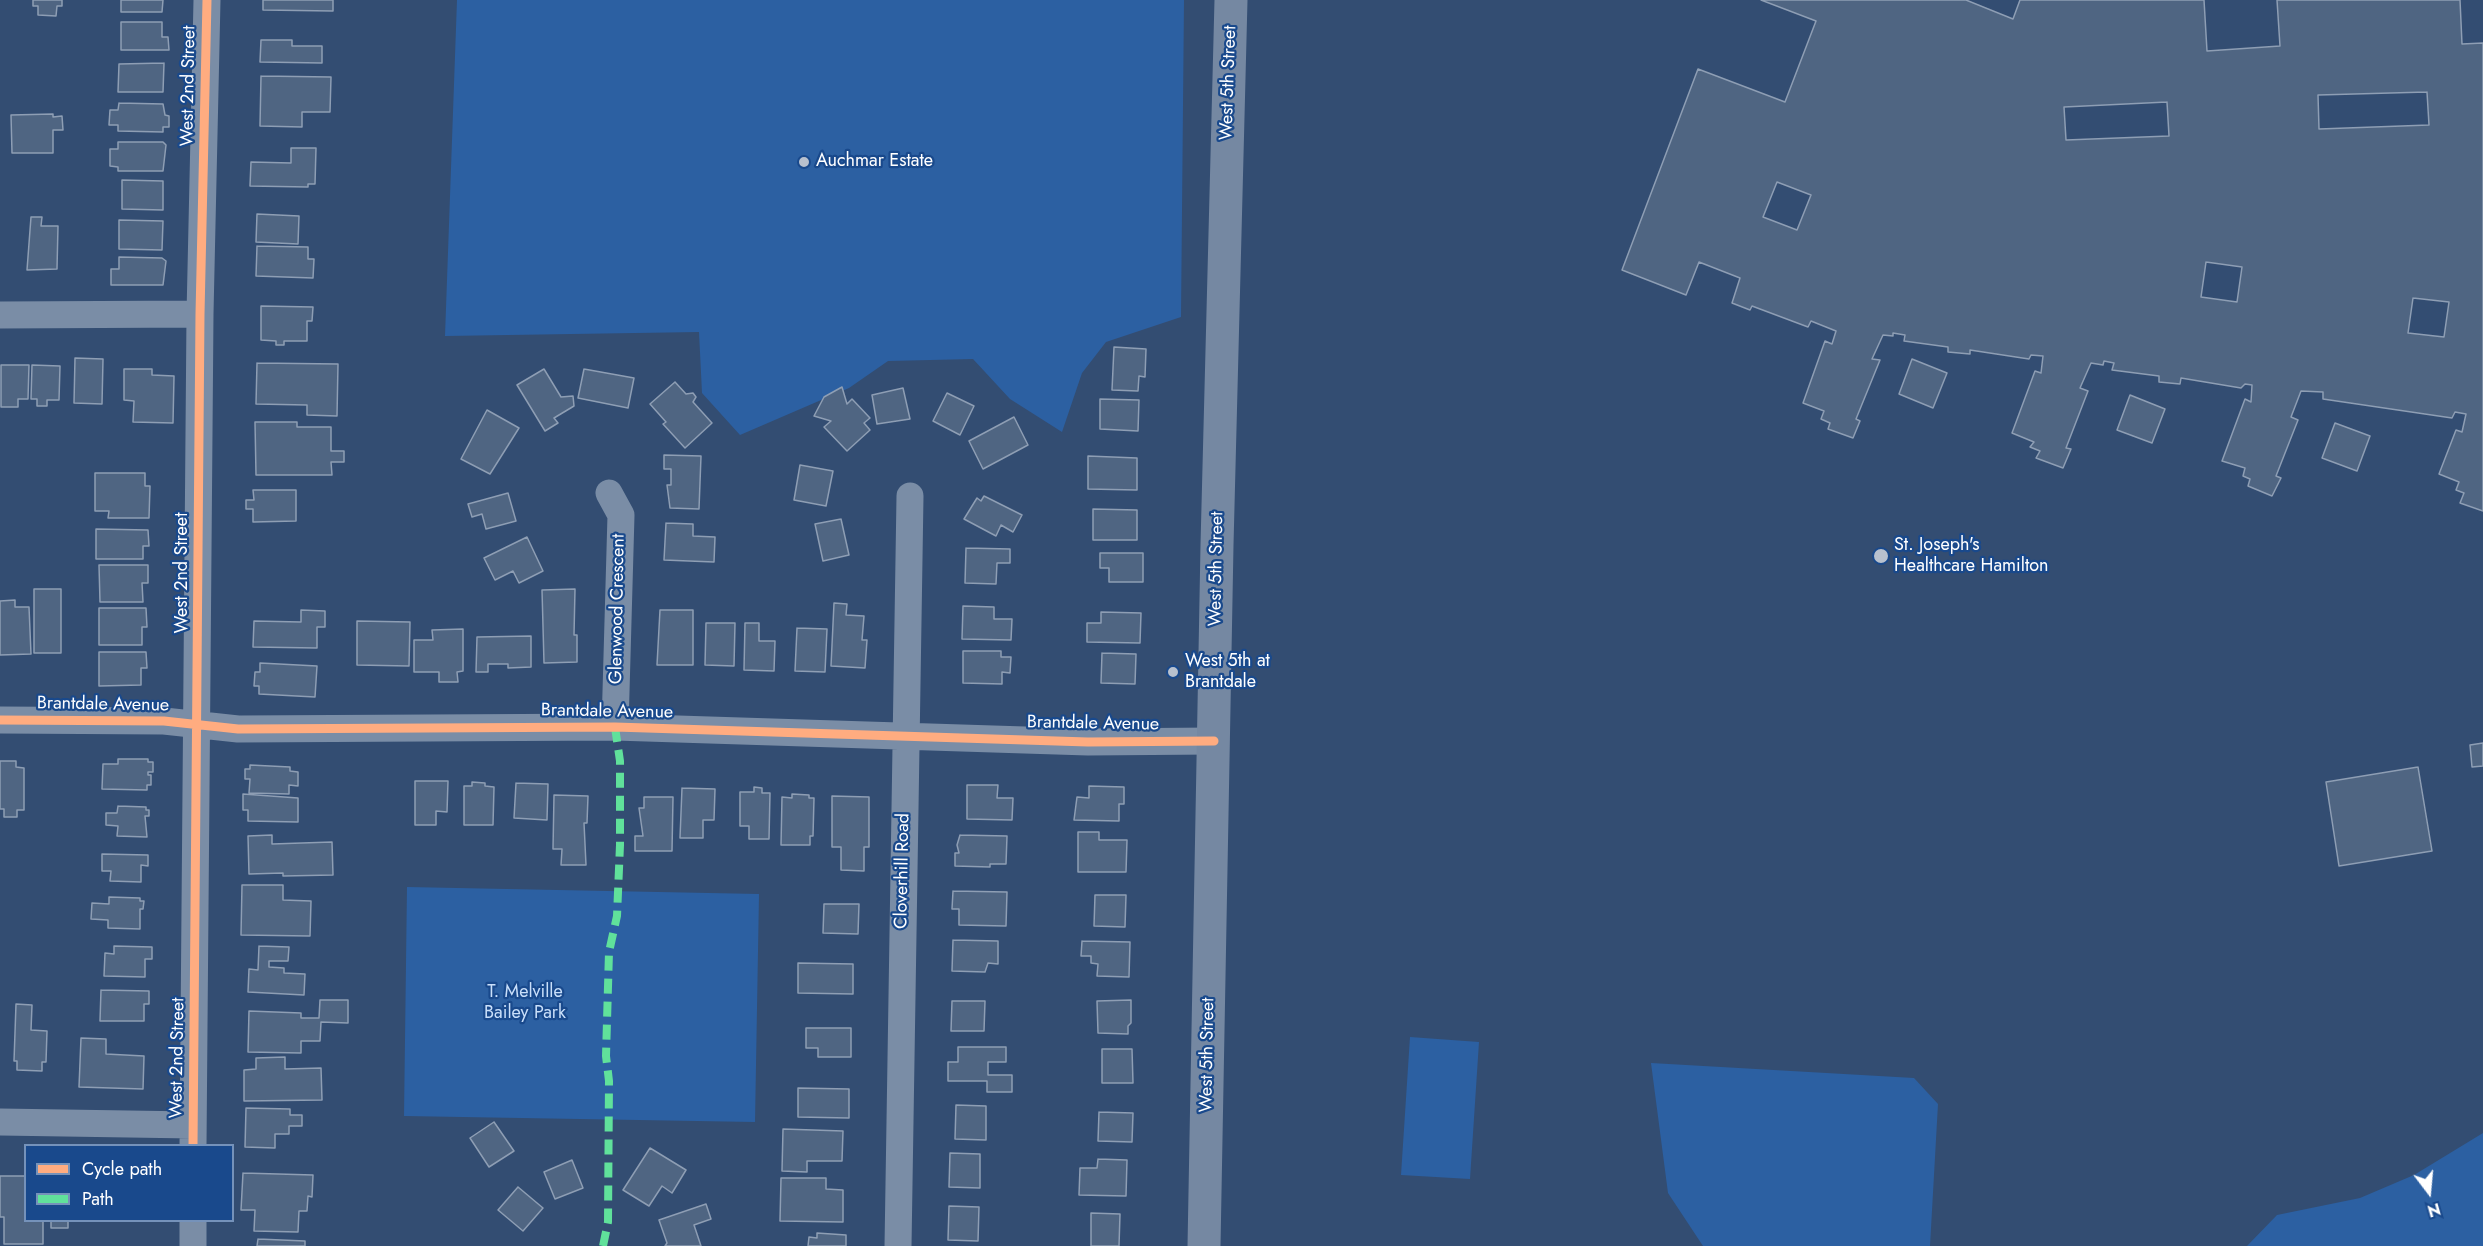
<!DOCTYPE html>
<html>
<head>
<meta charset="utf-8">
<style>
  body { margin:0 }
  #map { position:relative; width:2483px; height:1246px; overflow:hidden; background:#334d72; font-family:Jost,sans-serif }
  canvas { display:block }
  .legend { position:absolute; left:24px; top:1144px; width:210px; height:78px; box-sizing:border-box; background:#19498c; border:2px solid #7592ba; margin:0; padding:8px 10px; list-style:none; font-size:18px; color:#fff }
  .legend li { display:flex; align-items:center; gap:12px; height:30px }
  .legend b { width:30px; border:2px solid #7592ba }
  .north { position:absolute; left:2399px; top:1162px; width:60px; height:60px; -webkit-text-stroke:4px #19498c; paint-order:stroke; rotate:164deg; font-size:16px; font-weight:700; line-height:24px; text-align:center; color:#fff }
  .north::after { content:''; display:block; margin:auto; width:21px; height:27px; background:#fff; clip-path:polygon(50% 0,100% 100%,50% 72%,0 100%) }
</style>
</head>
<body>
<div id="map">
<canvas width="2483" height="1246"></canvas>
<ul class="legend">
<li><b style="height:8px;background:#ffac80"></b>Cycle path</li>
<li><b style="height:8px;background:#60e19b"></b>Path</li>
</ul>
<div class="north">N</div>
</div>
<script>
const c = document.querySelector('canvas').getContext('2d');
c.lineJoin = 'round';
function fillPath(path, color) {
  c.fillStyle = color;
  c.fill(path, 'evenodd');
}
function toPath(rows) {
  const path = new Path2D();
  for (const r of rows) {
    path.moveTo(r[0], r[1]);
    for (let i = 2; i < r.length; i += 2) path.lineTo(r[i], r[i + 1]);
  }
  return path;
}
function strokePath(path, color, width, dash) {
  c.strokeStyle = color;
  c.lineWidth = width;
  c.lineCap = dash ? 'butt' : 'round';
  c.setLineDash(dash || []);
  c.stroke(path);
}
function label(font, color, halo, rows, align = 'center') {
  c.font = font + ' Jost,sans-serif';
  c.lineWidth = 4.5;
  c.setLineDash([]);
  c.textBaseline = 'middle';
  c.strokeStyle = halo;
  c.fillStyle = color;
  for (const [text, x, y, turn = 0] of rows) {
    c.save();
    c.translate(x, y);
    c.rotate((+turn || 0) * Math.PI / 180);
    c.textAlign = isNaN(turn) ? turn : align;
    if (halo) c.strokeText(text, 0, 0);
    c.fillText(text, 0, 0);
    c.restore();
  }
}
const green = toPath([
  [457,0,1184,0,1181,317,1106,342,1082,373,1062,432,1010,399,973,359,888,361,849,388,740,435,702,393,699,332,445,336],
  [407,887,759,894,755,1122,404,1116],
  [1410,1037,1479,1042,1470,1179,1401,1175],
  [1651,1063,1914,1078,1938,1104,1930,1246,1703,1246,1668,1193],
  [2483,1133,2483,1246,2247,1246,2277,1215,2360,1198,2414,1175]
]);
const building = toPath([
  [33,0,62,0,62,6,57,6,56,16,38,15,38,6,33,6,33,0],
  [121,0,163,0,162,12,121,12,121,0],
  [263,0,333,0,333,11,263,10,263,0],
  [1761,0,1966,0,2013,19,2020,0,2204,0,2207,51,2280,46,2277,0,2460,0,2462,44,2483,43,2483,511,2460,503,2464,493,2456,490,2459,482,2439,474,2456,430,2462,432,2466,414,2455,412,2452,418,2323,399,2323,392,2301,391,2291,417,2298,420,2276,476,2281,478,2272,496,2248,486,2250,479,2243,476,2245,468,2222,461,2245,399,2251,402,2252,385,2245,384,2241,388,2181,378,2180,384,2159,382,2159,376,2112,370,2114,363,2104,361,2103,365,2091,363,2080,388,2088,391,2066,448,2071,449,2063,468,2036,458,2040,451,2030,447,2034,442,2012,433,2035,371,2041,373,2043,356,2031,355,2029,359,1970,350,1970,354,1948,352,1948,347,1904,341,1905,335,1893,333,1893,336,1883,335,1872,359,1880,360,1856,419,1860,421,1853,438,1828,429,1830,423,1821,419,1824,411,1803,403,1825,341,1832,344,1836,331,1811,321,1808,327,1752,306,1750,310,1732,303,1740,278,1699,262,1686,295,1622,270,1698,69,1785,102,1816,21,1761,0],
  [2427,92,2429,125,2319,129,2318,95,2427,92],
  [2167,102,2169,136,2066,140,2064,107,2167,102],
  [121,22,162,22,162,37,168,37,169,50,121,50,121,22],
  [261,40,292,40,292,46,322,46,322,63,260,62,261,40],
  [164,63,163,92,118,92,119,64,164,63],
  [261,76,331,77,330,112,302,112,302,127,260,126,261,76],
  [119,103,163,104,165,115,169,116,169,127,163,127,163,132,118,131,118,125,109,125,110,110,118,110,119,103],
  [53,114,53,117,62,116,63,130,53,130,53,153,12,153,11,115,53,114],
  [118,142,163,142,166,145,163,171,118,171,118,167,110,166,110,149,118,149,118,142],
  [291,148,316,148,315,184,308,184,308,187,250,186,251,162,291,163,291,148],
  [122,180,163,181,163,210,122,209,122,180],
  [1777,182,1811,195,1797,230,1763,217,1777,182],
  [257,214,299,216,298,244,256,242,257,214],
  [31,217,42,217,41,226,58,226,57,269,27,270,31,217],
  [119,220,163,221,162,250,119,249,119,220],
  [257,246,308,247,308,259,314,259,313,278,256,276,257,246],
  [119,257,162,258,166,261,163,285,111,285,111,269,119,269,119,257],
  [2206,262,2242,267,2237,302,2201,297,2206,262],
  [2413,298,2449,302,2444,337,2408,333,2413,298],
  [261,306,313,307,312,321,307,321,307,341,284,341,284,345,276,345,276,341,261,340,261,306],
  [1114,347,1146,349,1145,377,1139,376,1138,391,1112,390,1114,347],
  [75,358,103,359,102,404,74,403,75,358],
  [1912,359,1947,373,1933,408,1899,394,1912,359],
  [257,363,338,364,337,416,307,415,307,405,256,404,257,363],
  [1,365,29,365,28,399,18,399,18,407,1,407,1,365],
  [32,365,60,366,59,400,47,400,47,406,37,406,37,399,31,399,32,365],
  [124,369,152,369,152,375,174,376,173,423,133,422,134,401,124,400,124,369],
  [544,369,561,397,573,396,574,406,554,418,558,423,545,431,517,385,544,369],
  [584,369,634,378,628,408,578,398,584,369],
  [675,382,686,394,693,393,696,397,693,402,712,423,685,448,663,424,666,422,650,404,675,382],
  [842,387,847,404,852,399,870,418,864,423,870,430,847,451,824,427,831,421,814,416,824,397,842,387],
  [903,388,910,419,877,424,872,395,903,388],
  [947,393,974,406,960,435,933,421,947,393],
  [2130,395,2165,409,2152,443,2117,430,2130,395],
  [1100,399,1139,400,1138,431,1100,429,1100,399],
  [487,410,519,428,490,474,461,459,487,410],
  [1014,417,1028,445,983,469,969,441,1014,417],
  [255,422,297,422,297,427,331,427,331,451,344,451,344,462,331,462,332,475,256,475,255,422],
  [2335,423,2370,436,2357,471,2322,458,2335,423],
  [664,455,701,456,699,509,670,508,667,485,671,485,671,469,664,469,664,455],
  [1088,456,1137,458,1137,490,1088,489,1088,456],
  [800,465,833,471,826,506,794,500,800,465],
  [95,473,145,473,145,486,150,486,149,518,108,518,109,511,95,511,95,473],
  [253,490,296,490,296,521,253,522,253,509,246,509,246,500,254,500,253,490],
  [508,493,516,521,486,529,482,514,472,517,468,504,508,493],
  [984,496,1022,515,1013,532,1001,525,996,536,964,519,977,498,981,501,984,496],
  [1093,509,1137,510,1137,540,1093,540,1093,509],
  [841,519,849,555,823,561,815,524,841,519],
  [666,523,693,524,693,536,715,537,714,562,664,560,666,523],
  [96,529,148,530,149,546,143,546,143,559,96,559,96,529],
  [527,537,543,571,519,583,513,571,495,580,484,558,527,537],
  [966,548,1010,549,1010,563,997,563,996,584,965,583,966,548],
  [1100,553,1143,553,1143,582,1109,582,1109,568,1100,568,1100,553],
  [99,565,148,565,148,583,142,583,143,602,100,602,99,565],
  [34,589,61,589,61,653,34,653,34,589],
  [575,589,574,635,577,635,577,662,544,663,542,590,575,589],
  [15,600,15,607,29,607,31,654,0,655,0,601,15,600],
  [834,603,847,604,846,615,864,616,862,640,867,640,865,668,831,666,834,603],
  [963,606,994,607,994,619,1012,619,1011,640,962,639,963,606],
  [99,608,146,608,147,627,142,627,142,645,99,645,99,608],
  [301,610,325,611,325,627,317,627,317,648,253,647,254,621,301,622,301,610],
  [660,610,693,610,693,665,657,665,660,610],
  [1101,612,1141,613,1140,643,1087,642,1087,623,1101,623,1101,612],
  [357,621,410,622,409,666,357,665,357,621],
  [706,623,735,623,734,666,705,665,706,623],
  [745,623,759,623,759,641,775,641,774,671,744,670,745,623],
  [797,628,827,629,825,672,795,671,797,628],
  [463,629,463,671,457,672,458,682,439,682,439,672,414,672,414,640,433,640,432,630,463,629],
  [531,636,531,667,508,668,508,664,488,664,488,672,476,672,477,637,531,636],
  [963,651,1001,651,1001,657,1011,657,1010,673,1002,672,1002,684,963,683,963,651],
  [99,652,146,652,147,668,141,668,141,685,99,686,99,652],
  [1102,653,1136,654,1135,684,1101,683,1102,653],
  [260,663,317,666,315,697,259,694,259,686,254,686,255,672,260,672,260,663],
  [2483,743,2483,766,2472,767,2470,745,2483,743],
  [118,759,148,759,148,762,153,762,153,772,148,772,148,775,151,775,151,785,147,785,147,790,102,789,103,764,118,764,118,759],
  [0,761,16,761,16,767,24,768,24,810,17,810,17,817,4,817,4,809,0,809,0,761],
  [250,765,290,767,290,771,298,772,298,786,289,785,289,794,249,793,250,779,245,779,245,769,250,769,250,765],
  [2418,767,2432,851,2339,866,2326,782,2418,767],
  [415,781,448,781,447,812,436,811,436,825,415,825,415,781],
  [472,782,485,783,485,786,494,787,493,825,464,825,464,786,472,786,472,782],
  [516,783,548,784,547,820,514,818,516,783],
  [967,785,998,785,997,798,1013,798,1012,820,967,819,967,785],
  [1089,786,1124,787,1124,804,1119,804,1119,821,1074,820,1077,797,1089,798,1089,786],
  [754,787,762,788,762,793,770,793,769,839,749,839,749,826,740,826,740,792,754,792,754,787],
  [682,788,715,789,714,820,703,820,703,838,680,838,682,788],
  [243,794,298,798,298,822,248,821,248,810,243,810,243,794],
  [792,794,809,795,809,798,814,798,813,836,810,836,810,845,781,845,782,797,792,798,792,794],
  [554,795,588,796,587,823,584,823,586,865,561,865,562,849,553,849,554,795],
  [832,796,869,797,869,847,864,847,864,871,841,870,841,847,832,847,832,796],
  [644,797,673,797,672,851,635,851,635,836,643,836,639,808,644,808,644,797],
  [118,806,146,807,146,810,149,810,149,816,145,816,147,837,117,836,118,826,106,825,106,813,117,813,118,806],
  [1078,832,1099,832,1099,840,1127,840,1126,872,1078,872,1078,832],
  [272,835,272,844,332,842,333,875,283,876,283,873,249,874,248,836,272,835],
  [960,835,1007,836,1006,864,990,864,990,867,955,866,955,853,959,853,957,845,960,835],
  [102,854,148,855,148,866,141,865,141,882,110,881,111,871,102,871,102,854],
  [242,885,283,885,283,900,311,901,310,936,241,935,242,885],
  [953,891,1007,892,1006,926,959,925,959,909,952,909,953,891],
  [1095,895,1126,895,1125,927,1094,926,1095,895],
  [109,897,140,898,140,901,144,901,143,909,140,909,140,929,108,928,108,920,91,919,92,903,109,904,109,897],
  [824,904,859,904,858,934,823,933,824,904],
  [953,940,998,941,998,964,988,963,985,972,952,971,953,940],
  [1082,941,1130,942,1129,977,1097,976,1098,964,1091,963,1091,956,1081,956,1082,941],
  [114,946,152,947,152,959,145,959,145,977,104,976,105,953,114,954,114,946],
  [259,946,289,947,288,961,269,961,269,967,284,968,284,973,305,974,304,995,248,992,249,969,258,970,259,946],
  [798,963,853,964,853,994,798,993,798,963],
  [101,990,149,991,149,1004,144,1004,144,1021,100,1021,101,990],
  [320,1000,348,1000,348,1023,321,1022,320,1041,301,1041,301,1053,248,1052,249,1011,301,1013,301,1018,319,1018,320,1000],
  [1131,1000,1131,1023,1128,1026,1128,1034,1098,1033,1097,1001,1131,1000],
  [952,1001,985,1001,984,1031,951,1031,952,1001],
  [16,1004,32,1005,31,1030,47,1031,46,1062,42,1062,42,1071,17,1070,17,1061,14,1061,16,1004],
  [806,1028,851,1028,851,1057,818,1057,818,1048,806,1048,806,1028],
  [81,1038,106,1039,106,1054,144,1056,143,1089,79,1087,81,1038],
  [958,1047,1006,1047,1006,1062,988,1062,988,1075,1012,1075,1012,1092,987,1092,987,1081,948,1081,948,1062,958,1062,958,1047],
  [1102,1049,1132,1049,1133,1083,1102,1083,1102,1049],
  [285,1057,285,1069,321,1068,322,1100,244,1101,244,1070,256,1069,256,1058,285,1057],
  [798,1088,849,1089,849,1118,798,1117,798,1088],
  [956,1105,986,1106,986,1140,955,1139,956,1105],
  [246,1108,290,1109,290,1115,302,1115,302,1126,289,1126,289,1134,275,1134,275,1148,245,1147,246,1108],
  [1099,1112,1133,1113,1132,1142,1098,1141,1099,1112],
  [494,1122,514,1151,489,1167,470,1138,494,1122],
  [783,1129,843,1131,842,1161,807,1161,807,1172,782,1171,783,1129],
  [650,1148,686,1170,672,1193,662,1186,649,1206,623,1190,650,1148],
  [950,1153,980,1154,980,1188,949,1187,950,1153],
  [1098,1159,1127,1160,1126,1196,1079,1195,1080,1168,1097,1168,1098,1159],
  [572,1160,583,1188,555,1199,544,1172,572,1160],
  [243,1173,313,1175,312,1197,308,1196,307,1211,299,1211,298,1232,254,1231,255,1210,241,1210,243,1173],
  [0,1176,26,1176,26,1220,43,1220,43,1244,4,1244,4,1217,0,1217,0,1176],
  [781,1178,826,1178,826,1189,843,1190,843,1222,780,1221,781,1178],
  [518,1187,543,1208,523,1231,498,1210,518,1187],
  [706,1204,711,1219,694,1225,701,1246,665,1246,667,1243,659,1220,706,1204],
  [949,1206,979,1207,978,1241,948,1240,949,1206],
  [1091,1213,1120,1214,1119,1246,1091,1246,1091,1213],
  [51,1220,68,1220,68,1228,51,1228,51,1220],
  [817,1233,846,1235,846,1246,808,1246,809,1237,817,1238,817,1233],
  [258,1239,305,1241,305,1246,257,1246,258,1239]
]);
const street = toPath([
  [0,315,200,314],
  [609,493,621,515,615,727],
  [0,720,164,721,238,729,615,727,1088,742,1214,741],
  [0,1122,193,1125],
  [193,1146,200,314,207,0],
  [193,1246,193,1220],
  [898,1246,910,496]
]);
const secondary = toPath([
  [1204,1246,1217,545,1231,0]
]);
const quiet = toPath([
  [603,1246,608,1222,609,1081,606,1056,609,952,617,916,620,845,620,761,615,727]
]);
const cycleway = toPath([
  [0,720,164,721,238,729,615,727,1088,742,1214,741],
  [193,1146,200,314,207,0]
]);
const markers = [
  [804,162,6,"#b8c1ce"],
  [1881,556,8,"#b8c1ce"],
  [1173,672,6,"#b8c1ce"]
];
const streetNames = [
  ["West 5th Street",1229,83,-88],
  ["West 2nd Street",189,86,-89],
  ["West 5th Street",1217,569,-89],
  ["West 2nd Street",183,573,-90],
  ["Glenwood Crescent",618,609,-89],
  ["Brantdale Avenue",103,705,1],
  ["Brantdale Avenue",607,712,1],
  ["Brantdale Avenue",1093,724,1],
  ["Cloverhill Road",903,871,-89],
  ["West 5th Street",1208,1055,-89],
  ["West 2nd Street",178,1058,-89]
];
const poiNames = [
  ["Auchmar Estate",816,162],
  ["St. Joseph's",1894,546],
  ["Healthcare Hamilton",1894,567],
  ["West 5th at",1185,662],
  ["Brantdale",1185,683]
];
const parkNames = [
  ["T. Melville",525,993],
  ["Bailey Park",525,1014]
];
fillPath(green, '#2c60a2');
fillPath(building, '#4f6582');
strokePath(building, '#8e9eb4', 1.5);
strokePath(street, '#7a8da6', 27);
strokePath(secondary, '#7588a2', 33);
strokePath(quiet, '#60e19b', 8, [15, 8]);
strokePath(cycleway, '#ffac80', 9);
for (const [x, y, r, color] of markers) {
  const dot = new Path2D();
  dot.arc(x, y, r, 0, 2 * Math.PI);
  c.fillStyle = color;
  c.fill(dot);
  strokePath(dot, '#19498c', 2);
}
label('18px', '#fff', '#19498c', streetNames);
label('18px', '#fff', '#19498c', poiNames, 'left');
label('18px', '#c9dffa', '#19498c', parkNames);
</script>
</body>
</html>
